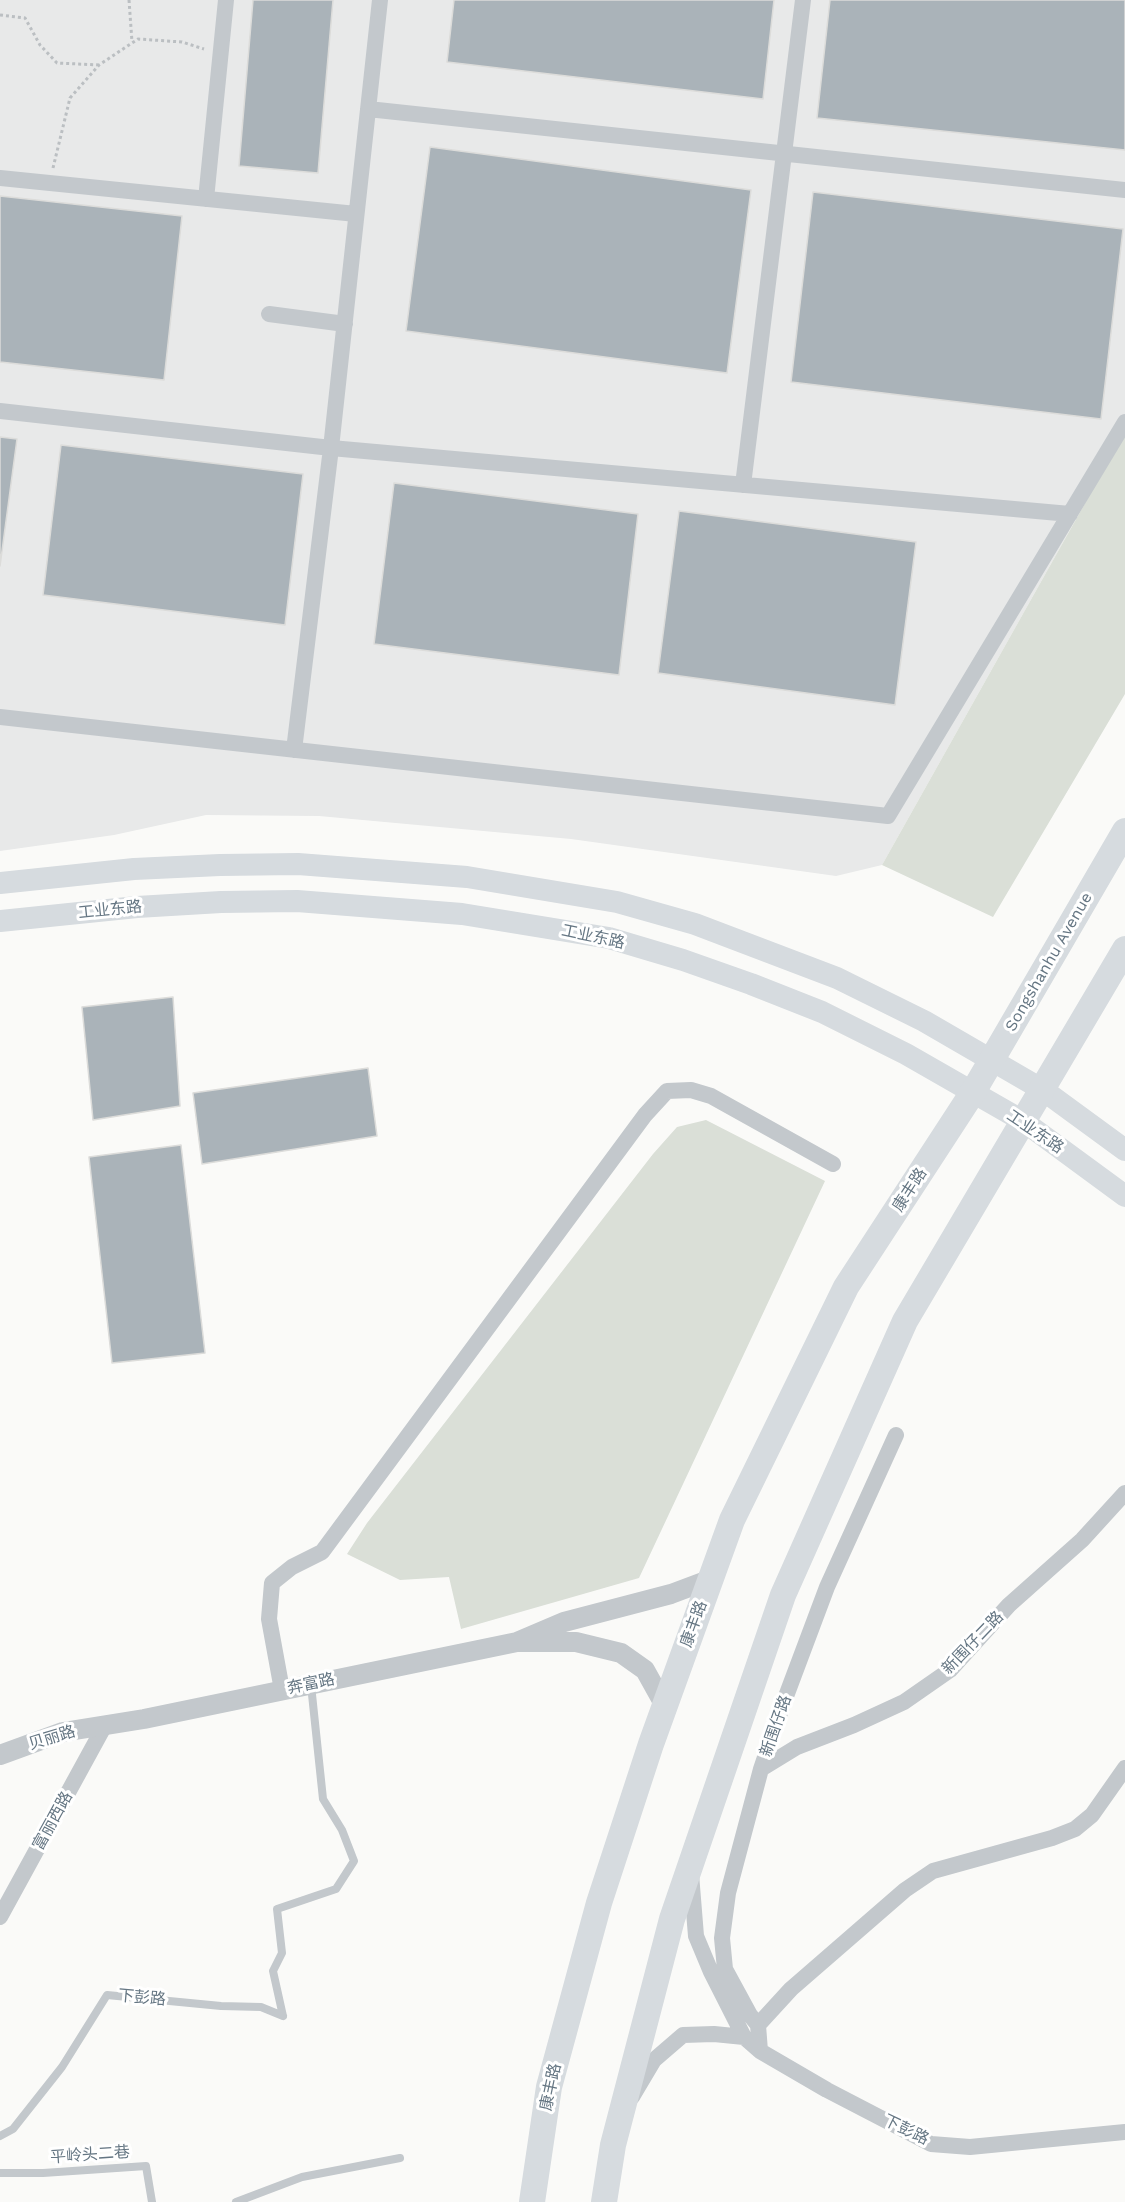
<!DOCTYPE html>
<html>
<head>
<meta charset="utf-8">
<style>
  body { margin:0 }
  canvas { display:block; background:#fafaf8 }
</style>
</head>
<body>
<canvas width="1125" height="2202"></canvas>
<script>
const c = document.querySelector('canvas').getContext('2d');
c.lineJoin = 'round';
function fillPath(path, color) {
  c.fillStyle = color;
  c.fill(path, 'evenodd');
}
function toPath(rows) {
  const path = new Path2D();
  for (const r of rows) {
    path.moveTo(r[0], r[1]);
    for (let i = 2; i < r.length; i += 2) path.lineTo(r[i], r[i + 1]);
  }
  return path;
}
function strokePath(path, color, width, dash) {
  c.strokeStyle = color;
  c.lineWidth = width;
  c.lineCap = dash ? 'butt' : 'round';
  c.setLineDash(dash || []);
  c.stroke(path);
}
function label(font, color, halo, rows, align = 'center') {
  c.font = font + ' "Work Sans","Noto Sans SC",sans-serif';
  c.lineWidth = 6;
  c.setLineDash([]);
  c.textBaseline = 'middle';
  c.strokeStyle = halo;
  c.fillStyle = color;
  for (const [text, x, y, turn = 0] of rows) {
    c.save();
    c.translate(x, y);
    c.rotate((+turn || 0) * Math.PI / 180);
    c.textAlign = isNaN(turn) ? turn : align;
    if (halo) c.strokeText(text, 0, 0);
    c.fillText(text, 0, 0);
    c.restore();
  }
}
const built = toPath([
  [0,0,1125,0,1125,432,882,865,836,876,571,839,319,816,206,815,114,835,0,851]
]);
const green = toPath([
  [1125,432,1125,694,993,917,882,865],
  [706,1120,825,1181,639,1578,461,1629,449,1577,400,1580,347,1554,367,1523,653,1154,677,1127]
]);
const building = toPath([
  [253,0,333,0,318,173,239,166,253,0],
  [454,0,774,0,763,99,447,62,454,0],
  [830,0,1125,0,1125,150,817,118,830,0],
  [430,147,751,190,727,373,406,331,430,147],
  [813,192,1123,229,1101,419,791,382,813,192],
  [0,196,182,216,164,380,0,362,0,196],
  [0,437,17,439,0,566,0,437],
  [61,445,303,474,285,625,43,595,61,445],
  [394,483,638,514,619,675,374,644,394,483],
  [679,511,916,542,895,705,658,673,679,511],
  [173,997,180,1106,93,1120,82,1007,173,997],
  [368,1068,377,1136,202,1164,193,1093,368,1068],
  [181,1145,205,1353,112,1363,89,1157,181,1145]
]);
const path = toPath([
  [129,0,132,42],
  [0,15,25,18,40,45,57,63,99,65],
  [53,168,70,98,99,65,138,39,182,42,204,49]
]);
const service = toPath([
  [283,2016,273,1971,282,1953,277,1909,336,1889,354,1861,342,1830,323,1799,311,1685],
  [0,2136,13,2129,62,2067,107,1995,221,2006,261,2007,283,2016],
  [0,2173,43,2173,146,2166,152,2202],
  [236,2202,302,2177,400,2158]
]);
const minor = toPath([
  [368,109,1125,190],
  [0,178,356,214],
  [206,199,226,0],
  [269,314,345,324],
  [0,411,331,448,380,0],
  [743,485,803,0],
  [0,717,888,816,1125,422],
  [294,750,331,448,1070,514],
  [282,1690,269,1619,272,1583,292,1567,322,1552,645,1115,667,1091,691,1090,711,1096,833,1164],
  [761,1769,797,1747,854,1725,904,1702,950,1670,1009,1605,1082,1540,1125,1493],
  [0,1917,105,1725],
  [758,2025,750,2015,725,1969,722,1938,728,1893,761,1769,782,1707,827,1587,896,1435],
  [744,2037,760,2051,827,2090,931,2144,970,2147,1125,2132],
  [760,2051,758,2025,791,1989,905,1890,933,1871,1052,1838,1075,1829,1092,1815,1125,1768],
  [632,2097,654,2060,683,2035,714,2034,744,2037,711,1972,696,1936,691,1874]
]);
const tertiary = toPath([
  [665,1706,645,1670,621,1653,576,1642,517,1642,564,1622,671,1594,711,1579],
  [0,1755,63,1732,144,1719,517,1642]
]);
const secondary = toPath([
  [0,883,134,869,220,865,298,864,467,877,617,902,695,924,837,978,924,1021,1043,1090,1125,1150],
  [0,921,137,907,221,902,297,901,462,914,609,938,683,960,751,984,822,1012,906,1054,1023,1121,1125,1196]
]);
const primary = toPath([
  [532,2202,549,2087,599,1903,651,1744,732,1520,846,1287,973,1092,1125,831],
  [604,2202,613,2145,672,1919,783,1595,905,1321,1125,949]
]);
const streetNames = [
  ["工业东路",110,910,-6],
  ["工业东路",593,937,12],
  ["Songshanhu Avenue",1049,962,-60],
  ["工业东路",1035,1132,34],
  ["康丰路",910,1190,-57],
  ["康丰路",694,1624,-70],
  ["新围仔二路",973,1643,-46],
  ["奔富路",311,1684,-12],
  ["新围仔路",776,1726,-71],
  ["贝丽路",52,1738,-17],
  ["富丽西路",53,1821,-61],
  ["下彭路",142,1998,5],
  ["康丰路",551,2087,-78],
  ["下彭路",906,2130,26],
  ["平岭头二巷",90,2155,-4]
];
fillPath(built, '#e8e9e9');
fillPath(green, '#dadfd7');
fillPath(building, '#aab3b9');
strokePath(building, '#dcdcda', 1.5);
strokePath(path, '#bbbfc2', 3, [3, 3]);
strokePath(service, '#c3c8cc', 8);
strokePath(minor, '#c3c8cc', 16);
strokePath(tertiary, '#c3c8cc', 20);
strokePath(secondary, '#d6dbdf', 22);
strokePath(primary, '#d6dbdf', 26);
label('16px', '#657683', '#fff', streetNames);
</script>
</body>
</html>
